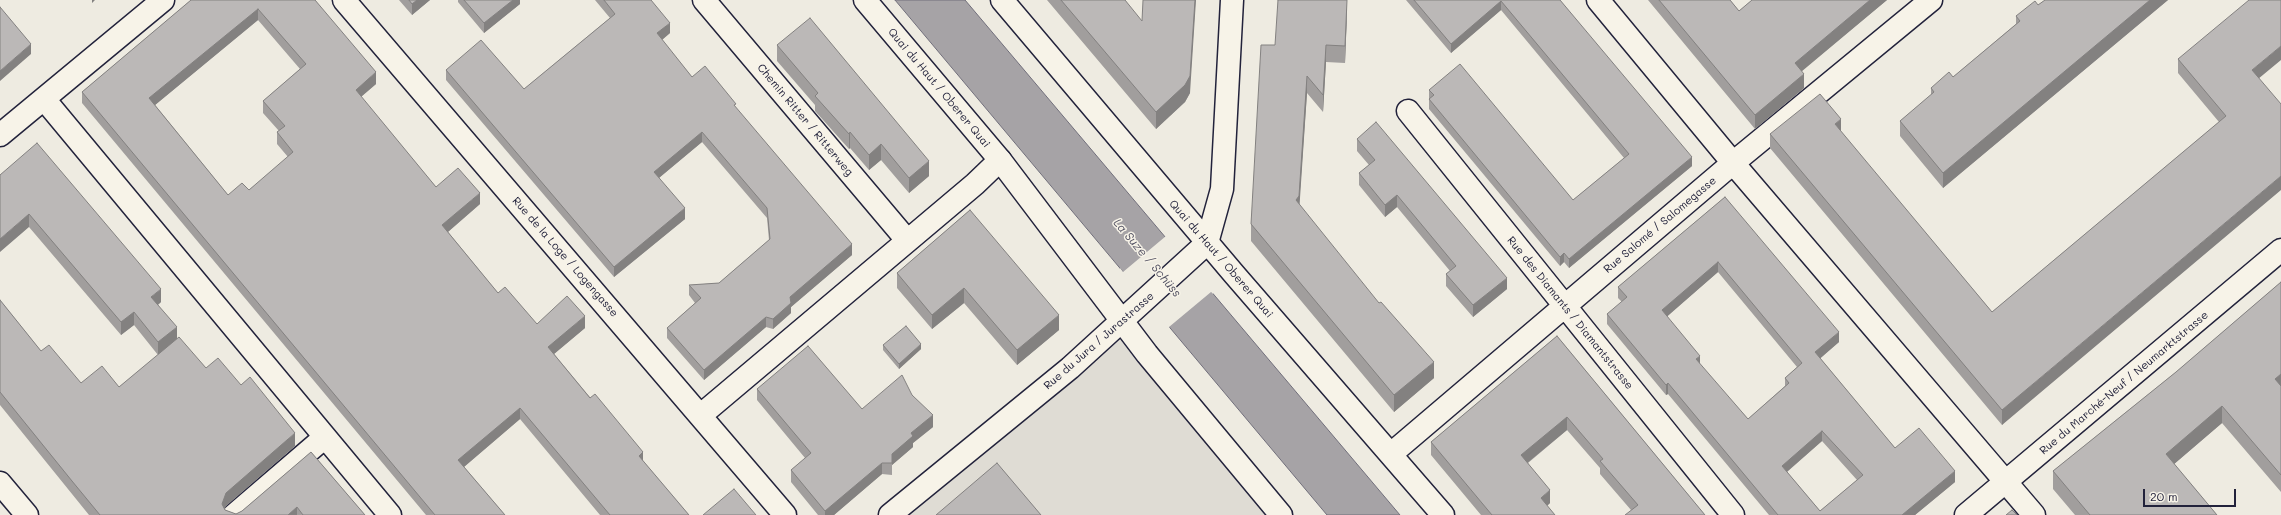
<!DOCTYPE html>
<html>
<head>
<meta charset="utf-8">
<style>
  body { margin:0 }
  #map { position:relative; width:2281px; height:515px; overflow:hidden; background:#eeebe1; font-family:Mali,sans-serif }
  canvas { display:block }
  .scale { position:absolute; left:2143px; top:489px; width:93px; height:18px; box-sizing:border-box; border:2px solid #22223b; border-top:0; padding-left:5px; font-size:12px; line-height:14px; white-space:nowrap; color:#22223b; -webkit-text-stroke:3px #f7f3e8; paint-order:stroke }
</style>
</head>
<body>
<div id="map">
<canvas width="2281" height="515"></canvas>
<div class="scale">20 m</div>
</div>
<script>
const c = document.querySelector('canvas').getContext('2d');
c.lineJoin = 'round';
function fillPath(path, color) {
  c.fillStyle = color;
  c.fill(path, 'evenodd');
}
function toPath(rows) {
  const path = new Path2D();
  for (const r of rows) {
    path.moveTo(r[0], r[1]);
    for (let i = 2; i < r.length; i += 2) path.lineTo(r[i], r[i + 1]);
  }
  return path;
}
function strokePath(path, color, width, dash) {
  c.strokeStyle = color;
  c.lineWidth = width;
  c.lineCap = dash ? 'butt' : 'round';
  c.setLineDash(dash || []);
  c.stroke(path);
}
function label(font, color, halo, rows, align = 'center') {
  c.font = font + ' Mali,sans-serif';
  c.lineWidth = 3;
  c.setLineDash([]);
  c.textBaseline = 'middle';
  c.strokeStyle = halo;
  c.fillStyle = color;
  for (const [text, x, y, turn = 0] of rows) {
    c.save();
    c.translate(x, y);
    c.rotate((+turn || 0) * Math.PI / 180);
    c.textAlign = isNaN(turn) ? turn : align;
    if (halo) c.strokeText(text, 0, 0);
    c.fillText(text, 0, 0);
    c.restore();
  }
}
const built = toPath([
  [1123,322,1281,515,890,515]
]);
const water = toPath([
  [895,0,965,0,1400,515,1327,515,895,0]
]);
const pier = toPath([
  [1163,231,1214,292,1213,294,1211,292,1169,327,1171,332,1120,271,1120,268,1123,272,1166,236]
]);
const minor = toPath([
  [344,0,785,515],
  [704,0,906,239],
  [1002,0,1234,274,1443,515],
  [1598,0,1733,163,2034,515],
  [44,99,390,515],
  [1408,111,1733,515],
  [0,135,163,0],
  [701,415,975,184,1000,160],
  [1391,454,1733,163,1931,0],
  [234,515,325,437]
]);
const tertiary = toPath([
  [865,0,1000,160,1147,354,1281,515],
  [0,483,27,515],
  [890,515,1070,368,1207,243,1222,189,1232,0]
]);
const secondary = toPath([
  [1966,515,2281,250]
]);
const wall = toPath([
  [191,0,315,0,376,84,361,97,436,187,480,204,448,232,498,293,537,324,585,328,554,354,643,461,689,515,600,515,520,419,464,467,505,515,426,515,82,103,82,92],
  [258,20,300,69,263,101,263,113,279,131,277,132,277,144,288,157,249,190,228,195,155,105],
  [399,0,430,0,412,15],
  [458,0,520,0,520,4,484,33,458,2],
  [595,0,651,0,670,33,662,40,692,77,736,108,852,255,791,307,791,313,773,329,766,327,704,380,667,338,667,328,695,303,689,295,689,285,719,283,769,240,767,218,702,142,659,178,685,219,614,277,446,80,446,70,524,89,610,18],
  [1047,0,1125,0,1190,93,1185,102,1156,129],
  [1406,0,1560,0,1692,166,1569,268,1564,262,1560,266,1429,109,1429,90,1573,200,1624,158,1501,10,1451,53],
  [1648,0,1730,0,1739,11,1752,0,1887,0,1801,71,1804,88,1755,129],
  [2045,0,2168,0,1943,188,1900,136,1900,121,1931,95,1931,88,1953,77,2016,24,2016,16,2038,5],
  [1347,13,1345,63,1326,62,1323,112,1307,93,1299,205,1434,378,1394,412,1251,241,1251,224,1275,45],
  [777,45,929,176,909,193,881,160,869,170,850,148,849,149,815,111,815,105,777,61],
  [2178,59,2259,78,2002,425,1770,148,1770,134,1841,132,1992,312,2219,122,2178,73],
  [1357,139,1507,289,1473,317,1446,286,1446,274,1450,271,1397,207,1385,217,1359,185,1359,173,1369,165,1357,151],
  [0,175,161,302,158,305,177,339,206,368,241,385,295,446,226,506,224,509,225,510,236,514,242,511,311,452,365,515,89,515,0,405,0,300,41,351,81,383,119,387,158,355,134,325,121,335,29,227],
  [1725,197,1839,342,1820,358,1895,448,1955,482,1915,515,1769,515,1668,394,1666,395,1607,324,1607,314,1622,302,1618,298,1618,287],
  [1718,272,1797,367,1785,378,1785,386,1748,419,1700,365,1667,316],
  [1822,441,1857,480,1820,511,1787,472],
  [970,210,1059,330,1017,365,964,303,932,329,897,288,897,273],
  [2281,282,2281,492,2222,423,2174,464,2217,515,2075,515,2053,489,2053,471,2176,372],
  [1557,336,1705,515,1631,510,1600,474,1600,468,1567,430,1528,463,1550,503,1547,506,1555,515,1481,515,1431,455,1431,442],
  [883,345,921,349,899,369,883,350],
  [757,389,862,409,912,395,933,427,913,443,913,447,892,465,892,475,882,474,834,515,818,515,791,482,791,470,805,458,757,400]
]);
const shadedWall = toPath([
  [92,0,95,0,92,3],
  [417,0,430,0,412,15,412,4],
  [513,0,520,0,520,4,484,33,484,23],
  [1195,0,1196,0,1190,93,1185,102,1156,129,1156,112],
  [1347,0,1347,13,1345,63,1345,46],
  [1870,0,1887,0,1795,77,1795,63],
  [2150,0,2168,0,1943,188,1943,173],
  [1501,1,1501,10,1451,53,1451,44],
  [258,9,258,20,149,110,149,98],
  [670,23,670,33,657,44,657,33],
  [31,44,31,54,0,81,0,71],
  [1326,45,1326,62,1323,112,1323,95],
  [2281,46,2281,60,2252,84,2252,70],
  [376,72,376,84,356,101,356,90],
  [1804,74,1804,88,1755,129,1755,115],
  [1307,76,1307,93,1299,213,1296,200],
  [1841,119,1841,133,1835,124],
  [702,132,702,142,654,182,654,172],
  [850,132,850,148,849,149,849,134],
  [881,144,881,160,869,170,869,155],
  [1692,157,1692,166,1569,268,1569,259],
  [929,161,929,176,909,193,909,178],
  [2281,176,2281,190,2002,425,2002,410],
  [480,193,480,204,442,237,442,225],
  [1397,195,1397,207,1385,217,1385,205],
  [685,208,685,219,614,277,614,267],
  [29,214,29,227,0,252,0,239],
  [852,244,852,255,791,307,791,313,773,329,773,319,790,297],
  [1564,253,1564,262,1560,266,1560,257],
  [1718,262,1718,272,1662,321,1662,310],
  [1507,278,1507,289,1473,317,1473,305],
  [964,288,964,303,932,329,932,315],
  [161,289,161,302,151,310,151,297],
  [134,312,134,325,121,335,121,322],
  [1059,315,1059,330,1017,365,1017,350],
  [585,316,585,328,548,359,548,347],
  [766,317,766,327,704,380,704,370],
  [177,327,177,340,158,356,158,342],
  [1839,332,1839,342,1815,363,1815,352],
  [921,344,921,349,899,369,899,364],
  [1700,356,1700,366,1696,359],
  [1434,362,1434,378,1394,412,1394,395],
  [2281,374,2281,392,2275,379],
  [1668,383,1668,394,1666,395,1666,385],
  [2222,406,2222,423,2166,471,2166,454],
  [520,408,520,419,458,472,458,460],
  [933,415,933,427,913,443,913,447,892,465,892,475,892,454,911,433],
  [1567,417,1567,430,1521,468,1521,455],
  [1822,431,1822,441,1782,476,1782,466],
  [295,433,295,446,226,506,222,515,222,504,226,493],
  [643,452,643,464,639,456],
  [882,463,882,474,834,515,825,515,825,511],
  [1955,471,1955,482,1915,515,1902,515],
  [1550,490,1550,503,1541,511,1541,498],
  [297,507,297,515,288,515]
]);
const building = toPath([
  [191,0,315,0,376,72,356,90,436,187,458,168,480,193,442,225,498,293,505,287,537,324,567,296,585,316,548,347,590,398,595,394,643,452,639,456,689,515,610,515,520,408,458,460,505,515,435,515,82,92,191,0],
  [258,9,306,64,263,101,285,126,277,132,293,152,249,190,242,183,228,195,149,98,258,9],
  [409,0,417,0,412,4,409,0],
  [464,0,513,0,484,23,464,0],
  [604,0,651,0,670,23,657,33,692,77,705,66,736,104,734,105,852,244,790,297,791,303,773,319,766,317,704,370,667,328,701,298,689,285,719,283,770,239,767,208,702,132,654,172,685,208,614,267,446,70,481,40,524,89,615,14,604,0],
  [1061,0,1125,0,1142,21,1143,0,1195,0,1190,76,1185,85,1156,112,1061,0],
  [1278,0,1347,0,1345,46,1326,45,1323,95,1307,76,1299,196,1296,200,1379,303,1381,302,1434,362,1394,395,1251,224,1261,45,1275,45,1278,0],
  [1414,0,1560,0,1692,157,1569,259,1564,253,1560,257,1429,99,1434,95,1429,90,1460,64,1573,200,1629,154,1501,1,1451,44,1414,0],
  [1659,0,1730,0,1739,11,1752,0,1870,0,1795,63,1804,74,1755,115,1659,0],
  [2045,0,2150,0,1943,173,1900,121,1934,92,1931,88,1949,72,1953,77,2020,21,2016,16,2035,1,2038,5,2045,0],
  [2249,0,2281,0,2281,46,2252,70,2281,104,2281,176,2002,410,1770,134,1820,94,1841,119,1835,124,1992,312,2226,116,2178,59,2249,0],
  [0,7,31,44,0,71,0,7],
  [810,18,929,161,909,178,881,144,869,155,850,132,849,134,815,96,818,93,777,45,810,18],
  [1376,122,1507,278,1473,305,1446,274,1456,266,1397,195,1385,205,1359,173,1375,160,1357,139,1376,122],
  [37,143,161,289,151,297,177,327,158,342,134,312,121,322,29,214,0,239,0,175,37,143],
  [1725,197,1839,332,1815,352,1895,448,1919,428,1955,471,1902,515,1778,515,1668,383,1666,385,1607,314,1627,297,1618,287,1725,197],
  [1718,262,1802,363,1785,378,1789,383,1748,419,1696,359,1700,356,1662,310,1718,262],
  [1822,431,1863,475,1820,511,1782,466,1822,431],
  [970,210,1059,315,1017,350,964,288,932,315,897,273,970,210],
  [2281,282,2281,374,2275,379,2281,386,2281,475,2222,406,2166,454,2217,515,2090,515,2053,471,2176,372,2281,282],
  [0,300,41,351,49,345,81,383,102,366,119,387,179,337,206,368,218,358,241,385,250,377,295,433,226,493,222,504,225,510,236,514,242,511,311,452,365,515,303,515,297,507,288,515,100,515,72,481,0,392,0,300],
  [906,326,921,344,899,364,883,345,906,326],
  [1557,336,1705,515,1625,515,1638,505,1600,461,1603,459,1567,417,1521,455,1550,490,1541,498,1555,515,1492,515,1431,442,1557,336],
  [808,346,862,409,902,375,912,395,933,415,911,433,913,436,892,454,892,463,882,463,825,511,791,470,811,453,757,389,808,346],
  [997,463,1041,515,936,515,997,463],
  [734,489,756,515,703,515,734,489],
  [2012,510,2017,515,2006,515,2012,510]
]);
const streetNames = [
  ["Quai du Haut / Oberer Quai",939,88,50],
  ["Chemin Ritter / Ritterweg",805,120,50],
  ["Rue Salomé / Salomegasse",1660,225,-40],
  ["Rue de la Loge / Logengasse",565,257,49],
  ["Quai du Haut / Oberer Quai",1221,259,49],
  ["Rue des Diamants / Diamantstrasse",1570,313,51],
  ["Rue du Jura / Jurastrasse",1099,341,-41],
  ["Rue du Marché-Neuf / Neumarktstrasse",2124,383,-40]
];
const waterNames = [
  ["La Suze / Schüss",1147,258,50]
];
fillPath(built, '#dfdcd4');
fillPath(water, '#a6a3a6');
strokePath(water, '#716f7b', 1);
fillPath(pier, '#eeebe1');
strokePath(minor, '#22223b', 25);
strokePath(tertiary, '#22223b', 25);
strokePath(secondary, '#22223b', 25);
strokePath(minor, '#f7f3e8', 22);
strokePath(tertiary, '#f7f3e8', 22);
strokePath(secondary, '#f7f3e8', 22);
fillPath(wall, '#a19e9d');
fillPath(shadedWall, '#838180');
fillPath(building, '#bbb8b7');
strokePath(building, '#838180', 1);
label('11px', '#22223b', '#f7f3e8', streetNames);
label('italic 12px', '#504f60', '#f7f3e8', waterNames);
</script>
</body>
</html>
